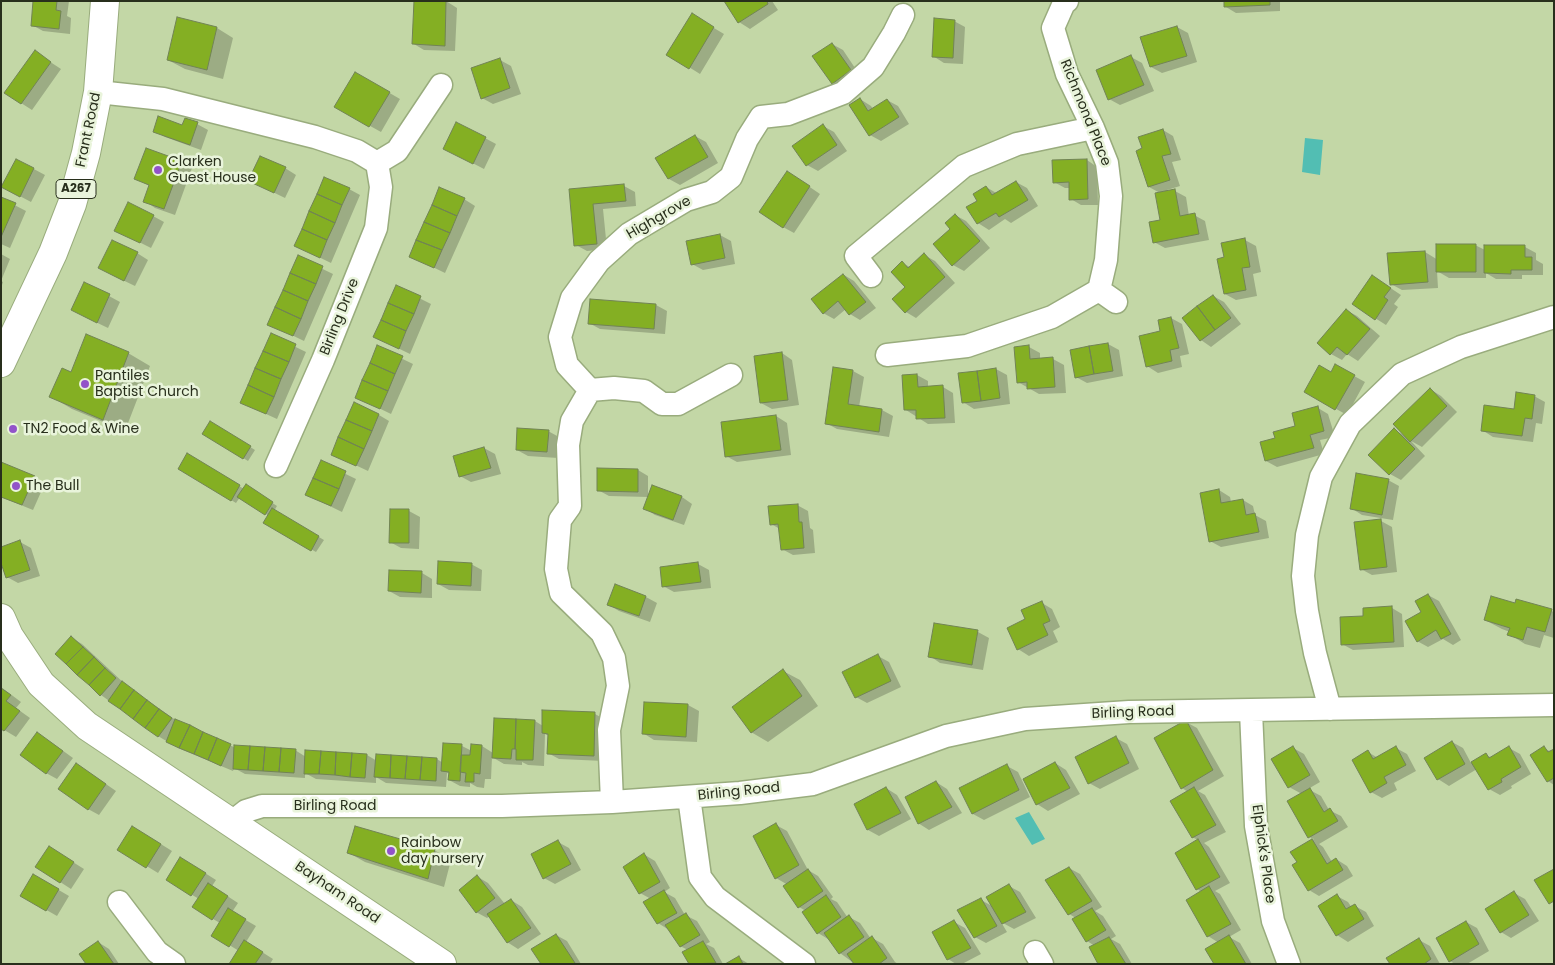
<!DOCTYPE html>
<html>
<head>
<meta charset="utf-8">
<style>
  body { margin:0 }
  #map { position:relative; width:1555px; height:965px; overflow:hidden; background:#c3d7a6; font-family:Poppins,sans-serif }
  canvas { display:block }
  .frame { position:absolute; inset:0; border:2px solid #282f1c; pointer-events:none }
</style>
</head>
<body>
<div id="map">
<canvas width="1555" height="965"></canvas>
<div class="frame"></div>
</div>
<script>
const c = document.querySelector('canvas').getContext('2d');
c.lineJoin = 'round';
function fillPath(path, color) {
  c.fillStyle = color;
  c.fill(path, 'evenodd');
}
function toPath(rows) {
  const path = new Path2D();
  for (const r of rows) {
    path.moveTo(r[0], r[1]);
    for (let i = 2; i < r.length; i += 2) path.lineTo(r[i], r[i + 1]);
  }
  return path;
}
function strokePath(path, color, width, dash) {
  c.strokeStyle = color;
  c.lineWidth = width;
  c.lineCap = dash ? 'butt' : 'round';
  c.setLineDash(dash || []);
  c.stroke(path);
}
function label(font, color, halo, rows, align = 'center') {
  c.font = font + ' Poppins,sans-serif';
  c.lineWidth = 5;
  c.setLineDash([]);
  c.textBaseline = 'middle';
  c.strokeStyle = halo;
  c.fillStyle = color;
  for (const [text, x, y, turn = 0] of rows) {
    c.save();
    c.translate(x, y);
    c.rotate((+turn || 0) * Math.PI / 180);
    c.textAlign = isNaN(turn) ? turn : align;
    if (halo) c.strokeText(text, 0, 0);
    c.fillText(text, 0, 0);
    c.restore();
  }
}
const water = toPath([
  [1305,138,1323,140,1320,175,1302,172],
  [1029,812,1045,839,1032,845,1015,818]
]);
const shadow = toPath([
  [34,1,69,1,67,16,71,18,70,34,43,31,32,25],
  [446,1,457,8,455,51,424,50,414,44],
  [726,1,772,1,778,10,750,29,739,22],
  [1225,1,1280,1,1280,11,1236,13,1226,7],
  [692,15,724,34,700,74,668,54],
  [178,19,217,28,233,38,223,79,185,69,168,60],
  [954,21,965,27,963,64,944,63,933,56],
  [1177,27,1188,33,1197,62,1162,73,1151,67,1142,38],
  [832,44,843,50,861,77,843,89,833,83],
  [35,52,61,69,32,110,21,103],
  [1131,57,1142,63,1154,91,1120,105,1109,99],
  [500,60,511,66,521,94,493,104,482,98],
  [355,73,400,99,381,132,336,107],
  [860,99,871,106,873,109,887,100,898,106,909,124,881,141,870,135],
  [457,123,496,144,484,169,455,154],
  [197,124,208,130,201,150,165,137,154,131],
  [823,126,834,132,847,151,818,171,807,165],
  [1163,130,1173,136,1181,160,1172,162,1180,186,1167,190,1167,192,1175,191,1186,197,1189,216,1194,215,1205,221,1209,240,1165,248,1154,242,1162,221,1160,193,1149,187,1144,149],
  [695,136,706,142,718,163,680,185,669,179,657,158],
  [17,160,45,175,31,202,14,193],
  [1087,160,1097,167,1098,205,1081,205,1071,199,1070,188,1065,188,1054,182],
  [181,162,192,168,175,215,155,208,145,201,150,186,136,179],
  [285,168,296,175,285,198,250,181],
  [798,179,820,194,794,233,783,227],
  [1016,182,1027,188,1038,206,1011,223,1005,219,989,230,978,223,979,201,986,187,998,194],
  [624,186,635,192,636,206,603,209,607,249,587,251,576,245,570,191],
  [349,189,360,195,331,263,296,246],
  [1,198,26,211,10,248,1,244],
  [464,199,475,206,445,273,410,256],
  [955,215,966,221,990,248,964,271,953,265,952,229],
  [153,216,164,222,151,248,127,236],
  [720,235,731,241,735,264,703,270,692,264],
  [1245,240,1256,246,1261,272,1253,274,1257,296,1236,300,1225,294,1226,258],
  [1475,245,1485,250,1525,247,1536,253,1536,260,1543,264,1543,275,1522,275,1522,279,1496,279,1486,273,1486,278,1449,278,1437,271,1438,288,1402,290,1391,284,1389,255,1425,252,1438,260],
  [137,253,148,260,135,286,110,274],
  [1,254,10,259,1,281,3,282,1,288],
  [924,255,935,261,955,283,916,318,906,312,906,287,902,263,910,267],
  [298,257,333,274,304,341,269,324],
  [844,275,854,281,876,308,860,320,850,314,846,309,834,319,823,313],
  [85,283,120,302,108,328,83,316],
  [1383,283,1401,295,1394,304,1398,307,1386,325,1375,318],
  [397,287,431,304,410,354,375,337],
  [1213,296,1224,302,1241,324,1211,347,1201,340],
  [656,305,667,311,665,334,600,329,589,323],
  [1346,310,1357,316,1380,336,1358,361,1347,354,1342,360,1331,354,1319,343],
  [1171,318,1182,324,1189,354,1180,356,1182,367,1158,373,1147,366,1162,331],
  [271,335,306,352,277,419,242,403],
  [1108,344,1119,350,1123,376,1087,383,1076,377],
  [378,347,413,364,391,414,356,397],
  [1029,347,1040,353,1040,360,1053,359,1064,365,1066,393,1039,394,1018,382],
  [128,353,150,366,125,431,72,409,50,396,72,373],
  [782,353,792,360,799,405,772,409,761,403],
  [1336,366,1365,382,1347,415,1306,392,1332,374],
  [996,369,1007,375,1010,404,974,409,963,402],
  [853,371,864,377,859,407,882,410,893,416,889,437,837,429,826,423],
  [917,375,928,381,928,387,943,387,953,393,955,423,928,424,906,410,904,376],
  [1430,389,1441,396,1457,412,1422,447,1411,441,1425,456,1401,480,1390,474,1394,430,1406,436],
  [1534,396,1545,402,1542,424,1536,423,1533,442,1493,437,1482,430,1515,411],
  [1318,408,1328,414,1335,437,1320,440,1324,454,1277,467,1266,461,1276,439,1297,427],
  [379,415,389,421,368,471,332,454],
  [776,416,787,423,791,455,737,462,726,456],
  [210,422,255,450,248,461,203,433],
  [548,431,559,437,558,458,528,456,517,450],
  [484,448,495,454,501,474,471,482,460,476],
  [188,455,244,489,251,489,277,506,274,511,324,540,316,552,265,523,269,516,240,497,236,503,179,468],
  [321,462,356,479,342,512,307,495],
  [1,463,34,477,45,483,33,510,1,497],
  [638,470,648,476,648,497,609,496,598,490],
  [1388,480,1399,486,1393,520,1362,515,1351,508],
  [652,486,682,497,692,504,684,525,655,515,644,508],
  [1219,490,1230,497,1231,502,1243,500,1253,506,1255,515,1266,521,1269,538,1221,547,1210,541],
  [797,505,808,511,810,528,813,530,815,553,793,555,782,549,780,529,771,524],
  [391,510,409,511,420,517,419,549,401,548,390,542],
  [1381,521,1392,527,1397,572,1372,575,1361,569],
  [20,542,31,548,40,576,18,583,7,577],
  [471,564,482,570,481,591,449,590,438,584],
  [698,564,709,570,711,588,674,592,663,586],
  [422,573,432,579,432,598,400,597,389,591],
  [616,586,646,597,657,603,650,622,619,611,609,605],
  [1428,595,1439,601,1461,640,1453,645,1443,639,1428,647,1417,641,1423,613],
  [1517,600,1554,612,1554,638,1544,635,1540,648,1525,644,1509,634,1510,632,1502,629,1485,620,1516,605],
  [1042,603,1052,609,1060,627,1053,631,1058,642,1029,656,1018,649,1027,619],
  [1392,608,1402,614,1404,647,1353,650,1342,644,1364,617],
  [935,624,978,632,989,638,983,670,940,663,930,656],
  [72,638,82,644,126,685,177,721,236,748,295,750,306,757,367,755,377,761,437,759,443,763,462,746,472,751,482,746,493,753,535,721,543,726,595,714,606,720,604,761,559,759,548,753,549,736,545,734,544,766,528,765,522,762,522,765,504,764,492,757,491,779,485,779,484,788,477,787,470,783,470,787,460,786,449,780,450,774,447,773,446,787,386,783,376,777,376,783,316,779,305,773,305,778,245,774,234,768,233,771,178,748,158,736,101,695],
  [878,656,889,662,901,687,867,703,856,697],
  [783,671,800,680,818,706,768,742,751,732],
  [1,687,21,702,16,708,30,718,16,737,1,728],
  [688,705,699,711,697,742,654,740,643,733],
  [1186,722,1197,728,1224,776,1198,791,1205,795,1226,832,1204,843,1209,847,1230,883,1215,891,1220,894,1241,930,1229,937,1240,943,1252,964,1215,964,1219,943,1208,936,1202,892,1197,889,1198,840,1192,837,1188,792,1182,788],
  [1116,738,1127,744,1139,769,1100,789,1089,783],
  [48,740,73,758,57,779,46,773],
  [1452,742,1463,748,1471,763,1486,755,1492,758,1509,748,1520,754,1531,774,1511,786,1512,788,1500,795,1489,789,1477,769,1449,786,1438,779],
  [1293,748,1304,754,1320,782,1308,789,1321,796,1329,810,1341,816,1348,827,1319,844,1323,847,1332,862,1336,859,1347,866,1353,876,1319,896,1309,890,1298,862,1292,852,1314,839,1309,837,1302,794,1289,787],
  [1396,748,1407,754,1416,771,1394,783,1397,790,1382,798,1371,792,1368,752,1378,758],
  [1544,748,1551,752,1554,750,1554,785,1548,781],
  [1055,763,1066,770,1080,794,1048,811,1037,804,1025,779],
  [1007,766,1018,772,1030,797,984,820,973,814,961,788],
  [87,771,116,791,99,815,88,809],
  [936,782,947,789,962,813,929,830,918,823],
  [886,788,897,795,911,819,879,836,868,830],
  [776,825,787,831,808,870,818,876,833,897,831,899,837,902,848,918,849,917,860,923,871,939,872,938,883,944,895,962,898,964,855,964,840,953,830,938,828,939,818,933,806,911,799,907,788,885,776,878],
  [143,833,172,851,158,873,119,849],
  [558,842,569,848,581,870,555,884,544,878],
  [434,850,451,860,444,887,365,862,349,853],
  [60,854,84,869,71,889,37,867],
  [645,855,655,861,670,888,664,892,675,898,685,915,697,921,710,942,706,944,714,948,723,964,691,964,688,950,680,946,669,930,658,923,651,899,640,893],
  [181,858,216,880,212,886,238,903,232,912,256,926,246,942,273,959,270,964,230,964,239,951,213,935,220,923,213,919,199,899,167,880],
  [1069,868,1080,874,1102,907,1095,911,1103,916,1116,936,1111,939,1120,944,1132,964,1100,964,1095,946,1087,941,1076,918,1069,914],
  [33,875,69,896,57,916,22,896],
  [478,877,488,883,505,904,511,900,522,907,541,934,518,949,507,942,490,916,487,918,476,912],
  [1009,886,1020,892,1036,918,1014,929,1001,922,1007,932,986,943,975,937,981,900,994,907],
  [1514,893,1525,899,1539,921,1511,938,1501,932],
  [1337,896,1348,902,1352,908,1355,906,1366,912,1374,926,1348,942,1337,935],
  [954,922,965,928,981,954,962,964,956,964,948,959],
  [1466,922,1477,928,1489,951,1467,964,1455,964,1450,961],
  [556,935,567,941,581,964,543,964],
  [1419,940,1430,946,1440,964,1391,964],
  [98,942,109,949,119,964,87,964],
  [739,958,749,964,727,964]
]);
const building = toPath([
  [33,1,57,1,56,10,61,11,59,29,31,26,33,1],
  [414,1,446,1,445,46,412,44,414,1],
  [724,1,767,1,768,4,738,23,724,1],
  [1224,1,1270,1,1270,5,1224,7,1224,1],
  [692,13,714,27,689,69,666,55,692,13],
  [177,17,217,27,207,70,167,60,177,17],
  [934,18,955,20,953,58,932,57,934,18],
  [1177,26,1187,56,1150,67,1140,37,1177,26],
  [832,43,851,70,832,84,812,56,832,43],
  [35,50,51,62,21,104,4,93,35,50],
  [1131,55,1144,85,1108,100,1096,70,1131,55],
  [500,58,510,88,481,99,471,68,500,58],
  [355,72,390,92,369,127,334,107,355,72],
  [860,98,868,111,887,99,899,117,869,136,849,105,860,98],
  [158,116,182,125,185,118,198,122,190,145,153,132,158,116],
  [456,122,486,137,473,164,443,149,456,122],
  [823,124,837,145,806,166,792,146,823,124],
  [1163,129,1171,154,1162,156,1170,180,1148,187,1136,151,1142,148,1138,137,1163,129],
  [695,135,708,157,668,179,655,158,695,135],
  [146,148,182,161,164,209,143,202,149,185,134,179,146,148],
  [260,156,286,167,274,193,248,181,260,156],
  [16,159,34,168,20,197,1,187,16,159],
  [1087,159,1088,199,1069,200,1069,182,1053,183,1052,160,1087,159],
  [787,171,810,186,783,228,759,212,787,171],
  [324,177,350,188,342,205,317,194,324,177],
  [1016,181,1028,200,999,217,996,213,977,224,966,207,977,201,973,194,986,186,992,195,1016,181],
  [624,184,626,201,593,204,597,244,574,246,569,189,624,184],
  [439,187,465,198,457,216,432,205,439,187],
  [1175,189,1180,216,1195,213,1199,234,1153,243,1149,222,1160,220,1155,193,1175,189],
  [317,194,342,205,335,223,309,211,317,194],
  [1,197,16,203,1,237,1,197],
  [128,202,154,215,140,243,114,231,128,202],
  [432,205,457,216,450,233,424,222,432,205],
  [309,211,335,223,327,240,302,229,309,211],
  [955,214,980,241,952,266,933,244,950,229,945,223,955,214],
  [424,222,450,233,442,250,416,240,424,222],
  [302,229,327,240,320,258,294,246,302,229],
  [720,234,725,258,691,265,686,241,720,234],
  [1245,238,1250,267,1242,268,1246,290,1224,294,1217,259,1224,257,1221,243,1245,238],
  [112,240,138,252,124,281,98,268,112,240],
  [416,240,442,250,434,268,409,257,416,240],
  [1436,244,1476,244,1476,272,1436,272,1436,244],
  [1484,245,1525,245,1525,257,1532,257,1532,270,1511,270,1511,274,1484,273,1484,245],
  [1425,251,1428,282,1390,285,1387,253,1425,251],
  [924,253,945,277,905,313,892,299,905,287,891,272,902,261,908,268,924,253],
  [298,255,323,266,316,284,290,273,298,255],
  [290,273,316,284,308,301,283,290,290,273],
  [843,274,866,302,849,315,838,301,823,314,811,299,843,274],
  [1372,275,1391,288,1384,297,1388,300,1375,320,1352,304,1372,275],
  [84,282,110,294,97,323,71,310,84,282],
  [396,285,421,296,414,314,388,303,396,285],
  [283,290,308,301,301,319,275,307,283,290],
  [1213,295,1231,318,1215,330,1197,306,1213,295],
  [590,299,656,304,654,329,588,324,590,299],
  [388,303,414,314,406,331,381,320,388,303],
  [1197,306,1215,330,1200,341,1182,318,1197,306],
  [275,307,301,319,293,336,267,325,275,307],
  [1346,309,1370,329,1347,355,1337,347,1330,355,1317,343,1346,309],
  [1171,317,1179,348,1170,350,1172,361,1146,367,1139,336,1160,331,1158,320,1171,317],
  [381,320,406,331,399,349,373,337,381,320],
  [271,333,296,344,289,362,263,351,271,333],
  [86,334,129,352,103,420,49,397,62,368,71,372,86,334],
  [1108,343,1113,371,1094,374,1089,346,1108,343],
  [377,345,403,356,395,374,370,363,377,345],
  [1029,345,1030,359,1053,357,1055,387,1027,389,1027,382,1017,383,1014,347,1029,345],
  [1089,346,1094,374,1075,378,1070,350,1089,346],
  [263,351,289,362,281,379,255,368,263,351],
  [782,352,788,400,760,403,754,356,782,352],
  [370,363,395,374,388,391,362,380,370,363],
  [1335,364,1355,375,1335,410,1304,392,1319,365,1331,372,1335,364],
  [833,367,853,370,848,404,882,409,879,432,825,424,833,367],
  [255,368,281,379,274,397,248,385,255,368],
  [996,368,1000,398,981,401,977,371,996,368],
  [977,371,981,401,962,403,958,373,977,371],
  [917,374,918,387,943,385,945,418,916,419,916,410,904,410,902,375,917,374],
  [362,380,388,391,380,409,355,398,362,380],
  [248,385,274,397,266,414,240,403,248,385],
  [1430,388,1447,406,1410,442,1393,424,1430,388],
  [1516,392,1535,395,1532,419,1525,418,1522,436,1481,431,1484,405,1514,409,1516,392],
  [354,402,379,414,372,431,346,420,354,402],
  [1318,406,1324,431,1310,435,1314,448,1265,461,1260,442,1275,438,1273,432,1295,426,1292,413,1318,406],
  [776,415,781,450,725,457,721,422,776,415],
  [346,420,372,431,364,449,338,437,346,420],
  [210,421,251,446,243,459,202,434,210,421],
  [517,428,549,430,547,452,516,450,517,428],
  [1394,428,1415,449,1389,475,1368,455,1394,428],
  [338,437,364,449,356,466,331,455,338,437],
  [484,447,491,468,459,477,453,456,484,447],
  [187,453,240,485,231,501,178,469,187,453],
  [321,460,346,471,339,489,313,478,321,460],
  [1,462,35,476,22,505,1,497,1,462],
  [597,468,638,469,638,492,597,491,597,468],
  [1356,473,1389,479,1382,515,1350,509,1356,473],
  [313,478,339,489,331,506,305,495,313,478],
  [246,484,273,502,265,515,237,497,246,484],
  [652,485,682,496,673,520,643,509,652,485],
  [1219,489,1221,503,1243,499,1246,515,1255,513,1259,532,1209,542,1200,493,1219,489],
  [798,504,799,522,802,522,804,548,781,550,778,524,770,525,768,506,798,504],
  [272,508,319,536,311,551,263,523,272,508],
  [390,509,409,509,409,543,389,543,390,509],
  [1381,519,1387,567,1360,570,1354,522,1381,519],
  [20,540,30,570,6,578,1,563,1,547,20,540],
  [438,561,472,563,471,586,437,584,438,561],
  [698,562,701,582,662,587,660,567,698,562],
  [389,570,422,571,421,593,388,591,389,570],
  [615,584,646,596,639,616,607,605,615,584],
  [1428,594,1451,634,1441,639,1436,630,1417,642,1405,621,1421,612,1415,601,1428,594],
  [1491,596,1515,603,1516,599,1552,609,1545,632,1527,627,1523,640,1507,635,1510,628,1484,620,1491,596],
  [1042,601,1050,621,1043,624,1048,635,1017,650,1007,628,1025,619,1021,610,1042,601],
  [1392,606,1394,642,1341,645,1340,617,1363,616,1363,608,1392,606],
  [934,623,978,630,972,665,928,657,934,623],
  [71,636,83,647,66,664,55,654,71,636],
  [83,647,94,657,77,675,66,664,83,647],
  [878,654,891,681,855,698,842,672,878,654],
  [94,657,105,668,89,685,77,675,94,657],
  [105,668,116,678,100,696,89,685,105,668],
  [783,669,802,696,751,733,732,707,783,669],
  [122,681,134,690,120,709,108,701,122,681],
  [1,688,11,695,6,701,20,711,4,731,1,729,1,688],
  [134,690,147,700,133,719,120,709,134,690],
  [147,700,159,709,145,728,133,719,147,700],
  [644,702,688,704,686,737,642,734,644,702],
  [159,709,172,718,158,737,145,728,159,709],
  [542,710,595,712,594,756,547,754,548,734,542,733,542,710],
  [494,718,516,719,515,749,512,749,511,759,492,758,494,718],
  [175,719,190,725,179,748,166,742,175,719],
  [516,719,535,720,533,760,516,760,516,749,515,749,516,719],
  [1186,720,1213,770,1181,789,1154,738,1186,720],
  [190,725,203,732,194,754,179,748,190,725],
  [37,732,63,751,46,774,20,755,37,732],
  [203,732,217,738,208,760,194,754,203,732],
  [1116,736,1129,763,1088,784,1075,757,1116,736],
  [217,738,231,744,221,766,208,760,217,738],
  [1452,741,1465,764,1437,780,1424,758,1452,741],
  [443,743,462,744,460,781,448,780,449,772,441,771,443,743],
  [471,744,482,745,480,774,474,773,474,782,465,782,466,773,460,772,461,755,470,755,471,744],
  [234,745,250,746,248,770,233,769,234,745],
  [250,746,265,747,263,771,248,770,250,746],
  [1293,746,1310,775,1288,788,1271,759,1293,746],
  [1396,746,1406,765,1384,777,1387,783,1370,793,1352,760,1368,750,1373,759,1396,746],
  [1509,746,1521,767,1501,779,1502,782,1488,790,1471,762,1486,753,1489,758,1509,746],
  [1544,746,1548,752,1554,749,1554,778,1547,782,1530,755,1544,746],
  [265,747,281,748,279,772,263,771,265,747],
  [281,748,296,749,294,773,279,772,281,748],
  [305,750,321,751,319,774,304,774,305,750],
  [321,751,336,752,335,775,319,774,321,751],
  [336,752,352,753,350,777,335,775,336,752],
  [352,753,367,754,365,778,350,777,352,753],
  [376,754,391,755,390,778,374,777,376,754],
  [391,755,407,756,405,779,390,778,391,755],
  [407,756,422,757,420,780,405,779,407,756],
  [422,757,437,758,436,781,420,780,422,757],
  [1055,762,1070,788,1036,805,1023,779,1055,762],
  [76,763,106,784,88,810,58,789,76,763],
  [1007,764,1019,790,972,814,959,788,1007,764],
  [936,781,952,807,918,824,905,797,936,781],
  [886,787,901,813,867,830,854,804,886,787],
  [1194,787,1216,825,1192,838,1170,801,1194,787],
  [1310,788,1324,812,1330,808,1338,821,1308,838,1287,801,1310,788],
  [776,823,799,865,775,879,753,836,776,823],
  [132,826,161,844,146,868,117,850,132,826],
  [355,826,435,849,428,879,347,853,355,826],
  [1198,839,1220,877,1196,890,1175,853,1198,839],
  [1312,839,1327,864,1336,858,1343,870,1308,891,1292,865,1297,862,1290,852,1312,839],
  [558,840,571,864,543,879,531,854,558,840],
  [49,846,74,862,60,883,35,867,49,846],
  [644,853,660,882,639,894,623,867,644,853],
  [180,857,206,873,191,896,166,880,180,857],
  [1069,867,1092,901,1068,915,1045,880,1069,867],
  [808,869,823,891,798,908,783,886,808,869],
  [1554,869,1554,901,1549,904,1534,880,1554,869],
  [33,874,59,889,46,911,20,896,33,874],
  [477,875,495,898,476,913,459,890,477,875],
  [208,883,228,896,212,920,192,907,208,883],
  [1009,884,1026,912,1002,924,986,897,1009,884],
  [1209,886,1231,924,1207,937,1186,900,1209,886],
  [664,890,677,913,657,924,643,902,664,890],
  [1514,891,1529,915,1500,933,1485,909,1514,891],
  [1337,894,1346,909,1355,904,1364,919,1336,936,1318,906,1337,894],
  [826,895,841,917,817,934,802,912,826,895],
  [981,898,997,926,974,938,957,910,981,898],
  [511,899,531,928,507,943,487,914,511,899],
  [228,908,246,919,229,947,211,936,228,908],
  [1092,908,1106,930,1086,942,1072,919,1092,908],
  [686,913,700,935,680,947,665,925,686,913],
  [849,915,864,937,839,954,824,933,849,915],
  [954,920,971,948,947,960,932,932,954,920],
  [1466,921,1479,944,1449,962,1436,938,1466,921],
  [556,934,575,963,574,964,541,964,531,949,556,934],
  [1229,935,1246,964,1214,964,1205,949,1229,935],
  [872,936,887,958,879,964,854,964,847,954,872,936],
  [1109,937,1126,964,1098,964,1089,947,1109,937],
  [1419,938,1431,959,1424,964,1390,964,1386,958,1419,938],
  [244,940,263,952,255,964,229,964,244,940],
  [98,941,114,964,86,964,79,954,98,941],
  [703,941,716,963,689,964,682,952,703,941],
  [739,956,743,964,725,964,739,956]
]);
const street = toPath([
  [98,92,163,99,315,137,357,151,377,163,381,187,376,228,323,360,276,466],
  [377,163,397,151,441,85],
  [871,276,856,256,964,166,1017,144,1093,128],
  [1099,290,1116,302],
  [887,355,967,346,1052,317,1099,290,1106,260,1111,196,1107,163,1093,128,1067,74,1053,28,1064,3,1067,1],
  [590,390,614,388,644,391,662,404,678,404,731,375],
  [1330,709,1315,653,1307,611,1303,576,1307,535,1321,477,1350,424,1402,374,1461,347,1554,317],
  [1251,711,1256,826,1273,921,1289,964],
  [689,797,700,877,715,897,804,964],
  [612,802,609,730,618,686,614,658,602,633,561,593,556,569,560,520,570,506,568,445,572,421,590,390,567,365,560,337,572,298,599,261,629,234,686,200,712,192,731,177,747,139,761,117,788,114,843,93,873,67,894,33,903,15],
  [232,822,246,811,262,806,502,806,612,802,740,793,813,784,946,736,1025,719,1129,712,1554,705],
  [119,902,157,952,174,964],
  [1035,952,1042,964]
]);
const secondary = toPath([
  [1,618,9,636,41,684,87,726,442,964]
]);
const primary = toPath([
  [1,363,53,253,72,204,86,153,98,92,105,1]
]);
const markers = [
  [158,170,5,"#9253c9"],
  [85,384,5,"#9253c9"],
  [13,429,5,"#9253c9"],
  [16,486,5,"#9253c9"],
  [391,851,5,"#9253c9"]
];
const shields = [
  [76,189,40]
];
const shieldNames = [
  ["A267",76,189]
];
const streetNames = [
  ["Richmond Place",1085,113,68],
  ["Frant Road",89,130,-78],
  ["Highgrove",659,218,-30],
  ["Birling Drive",340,317,-68],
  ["Birling Road",1133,713,-2],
  ["Birling Road",739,792,-6],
  ["Birling Road",335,806],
  ["Elphick's Place",1263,854,82],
  ["Bayham Road",337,893,34]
];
const poiNames = [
  ["Clarken",168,162],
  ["Guest House",168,178],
  ["Pantiles",95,376],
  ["Baptist Church",95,392],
  ["TN2 Food & Wine",23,429],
  ["The Bull",26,486],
  ["Rainbow",401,843],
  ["day nursery",401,859]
];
fillPath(water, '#52beb3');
fillPath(shadow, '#0003');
fillPath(building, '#84af23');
strokePath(building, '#718355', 1);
strokePath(street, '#99ac7d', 25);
strokePath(secondary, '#99ac7d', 30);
strokePath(primary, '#99ac7d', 30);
strokePath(street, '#fff', 22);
strokePath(secondary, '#fff', 28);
strokePath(primary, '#fff', 28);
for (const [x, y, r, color] of markers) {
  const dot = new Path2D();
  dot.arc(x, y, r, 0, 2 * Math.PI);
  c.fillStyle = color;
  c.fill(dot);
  strokePath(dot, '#e9f4db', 2);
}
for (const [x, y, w] of shields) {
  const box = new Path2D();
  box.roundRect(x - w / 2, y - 9.5, w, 19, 4);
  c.fillStyle = '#e9f4db';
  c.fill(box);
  strokePath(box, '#282f1c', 1);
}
label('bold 12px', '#282f1c', null, shieldNames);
label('14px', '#282f1c', '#e9f4db', streetNames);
label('14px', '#282f1c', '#e9f4db', poiNames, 'left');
</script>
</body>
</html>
